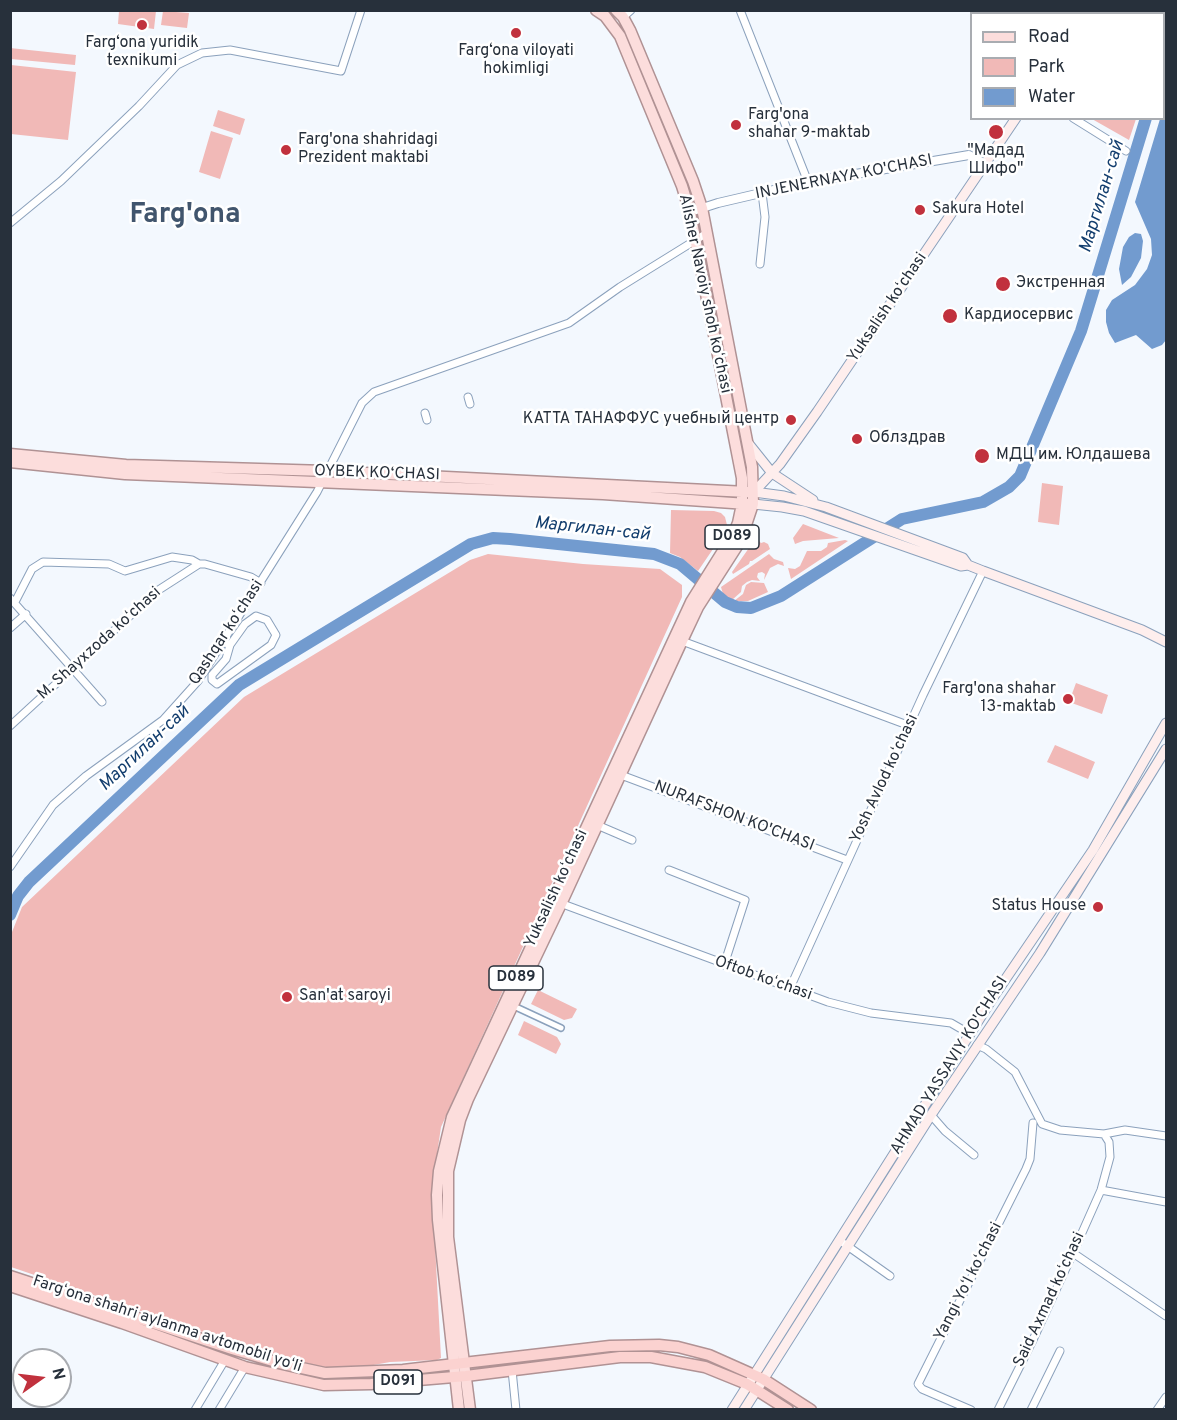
<!DOCTYPE html>
<html>
<head>
<meta charset="utf-8">
<style>
  body { margin:0 }
  #map { position:relative; width:1177px; height:1420px; overflow:hidden; background:#f3f8fe; font-family:Overpass,sans-serif }
  canvas { display:block }
  .frame { position:absolute; inset:0; border:12px solid #27303b; pointer-events:none }
  .legend { position:absolute; left:970px; top:12px; width:195px; height:108px; box-sizing:border-box; background:#fff; border:2px solid #a9acb1; margin:0; padding:8px 10px; list-style:none; font-size:18px; color:#27303b }
  .legend li { display:flex; align-items:center; gap:12px; height:30px }
  .legend b { width:30px; border:2px solid #a9acb1 }
  .north { position:absolute; left:12px; top:1348px; width:60px; height:60px; box-sizing:border-box; background:#fff; border:2px solid #a9acb1; border-radius:50%; rotate:76deg; font-size:16px; font-weight:700; line-height:24px; text-align:center; color:#27303b }
  .north::after { content:''; display:block; margin:auto; width:21px; height:27px; background:#c1313d; clip-path:polygon(50% 0,100% 100%,50% 72%,0 100%) }
</style>
</head>
<body>
<div id="map">
<canvas width="1177" height="1420"></canvas>
<div class="frame"></div>
<ul class="legend">
<li><b style="height:8px;background:#fcdddc"></b>Road</li>
<li><b style="height:16px;background:#f1b9b7"></b>Park</li>
<li><b style="height:16px;background:#729bcf"></b>Water</li>
</ul>
<div class="north">N</div>
</div>
<script>
const c = document.querySelector('canvas').getContext('2d');
c.lineJoin = 'round';
function fillPath(path, color) {
  c.fillStyle = color;
  c.fill(path, 'evenodd');
}
function toPath(rows) {
  const path = new Path2D();
  for (const r of rows) {
    path.moveTo(r[0], r[1]);
    for (let i = 2; i < r.length; i += 2) path.lineTo(r[i], r[i + 1]);
  }
  return path;
}
function strokePath(path, color, width, dash) {
  c.strokeStyle = color;
  c.lineWidth = width;
  c.lineCap = dash ? 'butt' : 'round';
  c.setLineDash(dash || []);
  c.stroke(path);
}
function label(font, color, halo, rows, align = 'center') {
  c.font = font + ' Overpass,sans-serif';
  c.lineWidth = 5;
  c.setLineDash([]);
  c.textBaseline = 'middle';
  c.strokeStyle = halo;
  c.fillStyle = color;
  for (const [text, x, y, turn = 0] of rows) {
    c.save();
    c.translate(x, y);
    c.rotate((+turn || 0) * Math.PI / 180);
    c.textAlign = isNaN(turn) ? turn : align;
    if (halo) c.strokeText(text, 0, 0);
    c.fillText(text, 0, 0);
    c.restore();
  }
}
const green = toPath([
  [119,11,156,11,154,29,118,24],
  [163,11,189,13,187,28,161,25],
  [10,48,76,55,75,65,11,59],
  [11,65,76,72,68,140,11,134],
  [218,110,245,119,240,135,213,126],
  [1092,119,1136,119,1129,140],
  [211,131,233,138,220,179,199,172],
  [1042,483,1063,486,1059,525,1038,522],
  [671,510,714,511,721,513,725,517,727,525,726,530,698,571,680,557,670,553],
  [803,524,839,538,803,541,795,544,793,538],
  [756,538,761,543,764,542,768,544,770,549,752,561,750,561,749,564,733,574,732,572],
  [845,540,848,541,791,579,788,568,795,569,800,566,807,551,821,551,827,547,828,543],
  [488,554,583,564,660,569,682,585,682,597,441,1127,432,1188,441,1358,437,1360,390,1362,357,1368,321,1367,300,1363,258,1351,11,1267,10,937,22,907,244,697,470,560],
  [769,554,774,559,783,562,784,566,778,564,770,568,764,580,765,574,762,572,758,573,757,577,760,581,752,580,747,582,742,586,741,592,732,600,723,594,721,587],
  [751,582,764,583,768,592,748,601,734,601,743,594,746,585],
  [1076,683,1108,695,1102,714,1069,702],
  [1055,745,1095,762,1088,779,1047,762],
  [538,990,577,1009,572,1018,564,1020,531,1004],
  [524,1021,557,1037,561,1044,556,1054,518,1035]
]);
const water = toPath([
  [1166,96,1166,340,1162,345,1152,349,1136,335,1115,343,1109,333,1106,322,1106,310,1112,300,1135,285,1147,269,1152,255,1151,239,1135,202,1160,119,1164,118,1164,106],
  [1135,233,1141,234,1143,241,1141,258,1131,277,1122,285,1119,269,1123,247,1129,237]
]);
const river = toPath([
  [1164,60,1166,50],
  [10,915,18,896,29,882,239,685,471,544,493,538,510,539,654,554,680,564,725,602,737,607,751,608,781,596,902,519,983,502,1009,487,1020,476,1081,331,1146,118]
]);
const pedestrian = toPath([
  [518,1008,561,1028]
]);
const minor = toPath([
  [740,10,808,182],
  [1008,10,1011,14],
  [623,17,631,10],
  [1073,118,1126,151],
  [10,223,61,181,139,106,177,65,202,53,230,50,341,71,361,10],
  [760,264,765,217,762,193],
  [468,397,470,404],
  [425,413,427,420],
  [10,598,102,702],
  [15,602,32,569,43,562,109,564,125,571,172,557,192,560,199,564],
  [10,628,26,614],
  [682,641,910,726],
  [223,642,230,645,245,624,256,616,267,620,276,635,271,645,217,684,212,680,212,675,226,659,230,645],
  [10,726,157,591,199,564,205,564,251,577,261,583],
  [621,775,847,860],
  [597,825,632,840],
  [10,867,53,805,86,776,163,720,198,681,317,492,362,403,374,392,569,323,620,287,707,233],
  [669,870,745,900,724,965],
  [560,903,828,1002,871,1013,951,1023,970,1034],
  [790,988,923,695,983,571],
  [977,1045,986,1049,1015,1072,1042,1124,1060,1130,1104,1134,1109,1142,1110,1157,1101,1190,1073,1253,1032,1342,998,1410],
  [931,1115,945,1131,974,1155],
  [1104,1134,1125,1130,1166,1136],
  [1101,1190,1166,1202],
  [839,1240,890,1276],
  [1073,1253,1166,1316],
  [512,1370,516,1410],
  [195,1410,225,1360],
  [219,1410,245,1367],
  [971,1410,922,1389,918,1384,1026,1169,1030,1159,1033,1123],
  [1031,1410,1060,1351],
  [1157,1410,1166,1397]
]);
const tertiary = toPath([
  [690,212,718,203,808,182,969,155,985,164]
]);
const secondary = toPath([
  [1082,14,1084,10],
  [748,443,772,473,813,500],
  [754,492,780,464,817,412,1016,118],
  [754,492,784,496,826,507,963,558,968,565,983,571,1142,630,1166,642],
  [753,504,782,507,804,511,961,566,968,565],
  [732,1410,992,999,1093,850,1166,723],
  [744,1410,931,1115,1040,953,1166,749]
]);
const primary = toPath([
  [10,454,126,465,326,471,747,492],
  [10,462,125,474,603,494,747,504],
  [459,1410,438,1220,437,1195,439,1171,452,1117,691,602,733,535,738,523,742,504,742,478,690,212,682,186,620,36,605,16,596,10],
  [470,1410,448,1237,448,1171,460,1120,468,1099,561,904,682,641,698,607,741,540,753,504,752,467,702,208,693,181,630,30,623,17,616,10]
]);
const trunk = toPath([
  [10,1276,232,1349,283,1364,325,1373,403,1370,610,1346,659,1345,678,1347,709,1355,763,1379,811,1410],
  [10,1286,122,1323,245,1367,324,1385,371,1384,466,1376,620,1357,651,1357,705,1367,747,1384,788,1410]
]);
const markers = [
  [142,25,6,"#c1313d"],
  [516,33,6,"#c1313d"],
  [736,125,6,"#c1313d"],
  [996,132,8,"#c1313d"],
  [286,150,6,"#c1313d"],
  [920,210,6,"#c1313d"],
  [1003,284,8,"#c1313d"],
  [950,316,8,"#c1313d"],
  [791,420,6,"#c1313d"],
  [857,439,6,"#c1313d"],
  [982,456,8,"#c1313d"],
  [1068,699,6,"#c1313d"],
  [1098,907,6,"#c1313d"],
  [287,997,6,"#c1313d"]
];
const shields = [
  [732,537,54],
  [516,978,54],
  [398,1382,48]
];
const shieldNames = [
  ["D089",732,537],
  ["D089",516,978],
  ["D091",398,1382]
];
const poiNames = [
  ["Farg‘ona yuridik",142,44,"center"],
  ["texnikumi",142,62,"center"],
  ["Farg‘ona viloyati",516,52,"center"],
  ["hokimligi",516,70,"center"],
  ["Farg'ona",748,116],
  ["shahar 9-maktab",748,134],
  ["Farg'ona shahridagi",298,141],
  ["Prezident maktabi",298,159],
  ["\"Мадад",996,152,"center"],
  ["Шифо\"",996,170,"center"],
  ["Sakura Hotel",932,210],
  ["Экстренная",1016,284],
  ["Кардиосервис",964,316],
  ["КАТТА ТАНАФФУС учебный центр",779,420,"right"],
  ["Облздрав",869,439],
  ["МДЦ им. Юлдашева",996,456],
  ["Farg'ona shahar",1056,690,"right"],
  ["13-maktab",1056,708,"right"],
  ["Status House",1086,907,"right"],
  ["San'at saroyi",299,997]
];
const streetNames = [
  ["INJENERNAYA KO'CHASI",844,178,-11],
  ["Alisher Navoiy shoh koʻchasi",704,294,78],
  ["Yuksalish koʻchasi",888,308,-56],
  ["OYBEK KO‘CHASI",377,474,2],
  ["Qashqar koʻchasi",227,633,-57],
  ["M. Shayxzoda koʻchasi",100,644,-42],
  ["Yosh Avlod koʻchasi",885,779,-65],
  ["NURAFSHON KO'CHASI",734,817,21],
  ["Yuksalish koʻchasi",557,889,-65],
  ["Oftob koʻchasi",763,979,20],
  ["AHMAD YASSAVIY KO'CHASI",950,1066,-58],
  ["Yangi Yoʻl koʻchasi",969,1282,-63],
  ["Said Axmad koʻchasi",1050,1300,-65],
  ["Fargʻona shahri aylanma avtomobil yoʻli",167,1325,18]
];
const waterNames = [
  ["Маргилан-сай",1103,197,-73],
  ["Маргилан-сай",592,530,6],
  ["Маргилан-сай",145,749,-43]
];
const townNames = [
  ["Farg'ona",185,216]
];
fillPath(green, '#f1b9b7');
fillPath(water, '#729bcf');
strokePath(river, '#729bcf', 12);
strokePath(pedestrian, '#8ba1bc', 8);
strokePath(minor, '#8ba1bc', 9);
strokePath(tertiary, '#8ba1bc', 10);
strokePath(secondary, '#8ba1bc', 11);
strokePath(primary, '#b09294', 13);
strokePath(trunk, '#b09294', 13);
strokePath(pedestrian, '#fff', 5);
strokePath(minor, '#fff', 7);
strokePath(tertiary, '#fff', 8);
strokePath(secondary, '#feeeed', 9);
strokePath(primary, '#fcdddc', 10);
strokePath(trunk, '#fbd2d0', 10);
for (const [x, y, r, color] of markers) {
  const dot = new Path2D();
  dot.arc(x, y, r, 0, 2 * Math.PI);
  c.fillStyle = color;
  c.fill(dot);
  strokePath(dot, '#fff', 2);
}
for (const [x, y, w] of shields) {
  const box = new Path2D();
  box.roundRect(x - w / 2, y - 12, w, 24, 4.5);
  c.fillStyle = '#fff';
  c.fill(box);
  strokePath(box, '#27303b', 1.5);
}
label('bold 15px', '#27303b', null, shieldNames);
label('16px', '#27303b', '#fff', poiNames, 'left');
label('16px', '#27303b', '#fff', streetNames);
label('italic 18px', '#133e6e', '#fff', waterNames);
label('bold 28px', '#41556d', '#fff', townNames);
</script>
</body>
</html>
